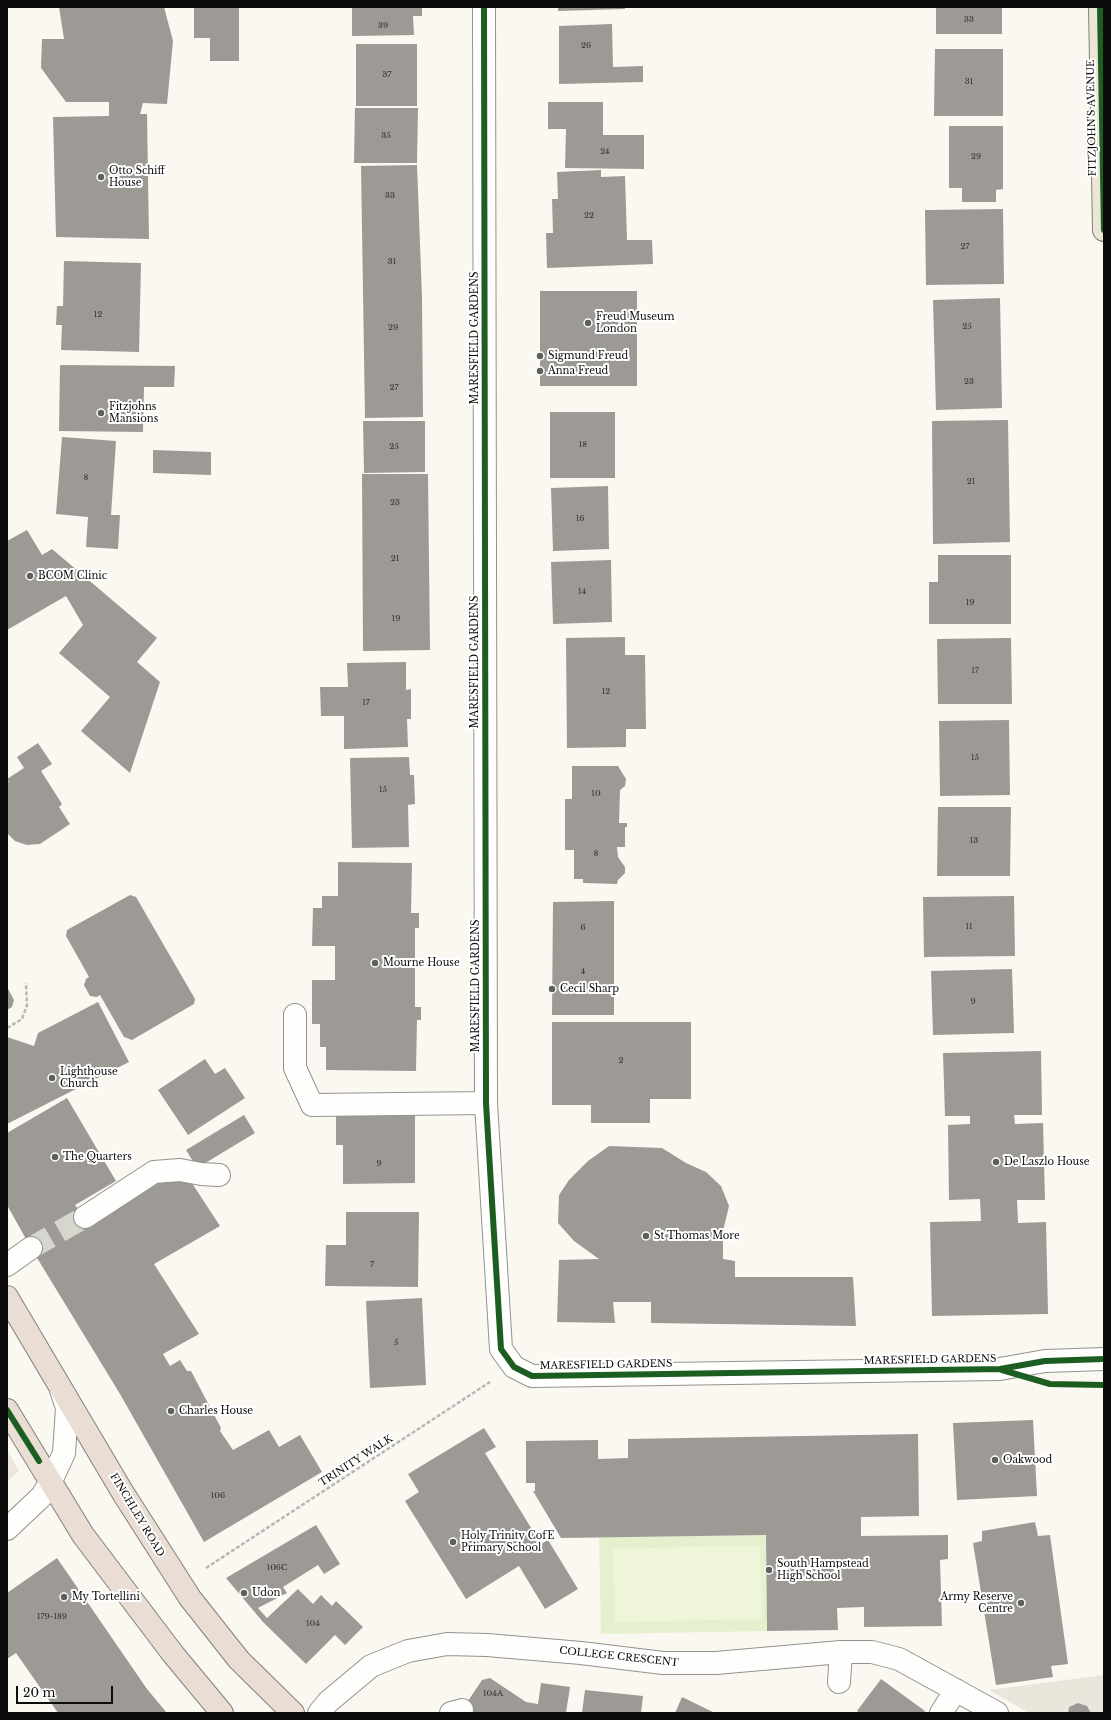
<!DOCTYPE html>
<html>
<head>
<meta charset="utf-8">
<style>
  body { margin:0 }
  #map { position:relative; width:1111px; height:1720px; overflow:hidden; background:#faf8f0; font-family:"Libre Baskerville",serif }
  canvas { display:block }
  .frame { position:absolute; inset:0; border:8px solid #0c0c0c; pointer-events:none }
  .scale { position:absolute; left:16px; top:1686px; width:97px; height:18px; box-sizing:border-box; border:2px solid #0c0c0c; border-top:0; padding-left:5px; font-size:12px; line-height:14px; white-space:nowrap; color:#0c0c0c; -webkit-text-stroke:3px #fff; paint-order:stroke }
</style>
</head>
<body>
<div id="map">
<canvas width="1111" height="1720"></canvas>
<div class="frame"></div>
<div class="scale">20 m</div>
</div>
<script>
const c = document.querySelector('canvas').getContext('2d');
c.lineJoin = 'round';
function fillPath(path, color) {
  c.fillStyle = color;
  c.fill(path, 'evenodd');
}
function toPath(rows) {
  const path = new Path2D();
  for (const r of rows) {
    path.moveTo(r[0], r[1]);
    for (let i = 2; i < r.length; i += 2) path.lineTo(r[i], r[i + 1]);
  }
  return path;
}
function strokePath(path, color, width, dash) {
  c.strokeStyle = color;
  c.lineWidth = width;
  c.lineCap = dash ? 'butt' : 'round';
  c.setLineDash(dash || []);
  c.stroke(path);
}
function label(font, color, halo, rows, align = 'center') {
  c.font = font + ' "Libre Baskerville",serif';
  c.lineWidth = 4;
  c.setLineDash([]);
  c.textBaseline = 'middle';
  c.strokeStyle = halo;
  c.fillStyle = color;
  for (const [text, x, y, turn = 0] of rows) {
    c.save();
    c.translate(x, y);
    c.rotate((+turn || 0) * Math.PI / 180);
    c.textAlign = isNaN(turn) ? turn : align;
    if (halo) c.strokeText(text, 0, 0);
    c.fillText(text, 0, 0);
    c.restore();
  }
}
const green = toPath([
  [766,1535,767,1631,601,1634,599,1537]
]);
const pitch = toPath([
  [760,1545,762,1619,615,1622,613,1549]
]);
const plaza = toPath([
  [7,1450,19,1471,7,1482],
  [1104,1675,1104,1713,1091,1713,1087,1706,1078,1703,1069,1707,1068,1713,1029,1713,989,1690]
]);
const building = toPath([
  [59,7,164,7,173,41,167,104,143,103,140,114,147,114,149,239,56,237,53,117,109,116,109,102,66,102,41,68,42,39,64,39],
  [194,7,239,7,239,61,210,61,210,38,194,38],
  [352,7,422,7,422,16,413,16,414,35,352,36],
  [558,7,625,7,625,9,558,11],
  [936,7,1002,7,1002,34,936,34],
  [612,24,613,67,643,66,643,82,559,84,559,26],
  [356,44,417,44,417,106,356,106],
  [935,49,1003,49,1003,116,934,116],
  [548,102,603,102,603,135,644,135,644,169,565,168,566,129,548,129],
  [355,108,418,108,417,163,354,163],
  [949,126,1003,126,1003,189,996,190,996,202,962,202,962,188,949,188],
  [417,165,422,297,423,417,365,418,361,166],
  [601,170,601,177,625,176,627,240,652,240,653,264,547,268,546,233,553,233,552,199,558,199,557,172],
  [1003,209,1004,284,926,285,925,210],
  [64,261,141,263,139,352,61,350,62,325,56,325,57,306,63,306],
  [540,291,637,291,637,386,540,386],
  [1000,298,1002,408,936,410,933,300],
  [60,365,175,366,174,387,144,387,143,432,59,431],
  [550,412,615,412,615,478,550,478],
  [1008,420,1010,542,933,544,932,421],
  [363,421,425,421,425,472,364,473],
  [62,437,116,441,111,515,120,515,118,549,86,547,88,517,56,514],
  [153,450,211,452,211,475,153,473],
  [362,474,428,474,430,650,363,651],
  [608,486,609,549,553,551,551,488],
  [27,530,42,555,52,549,157,638,137,662,160,682,130,773,81,731,110,697,59,653,83,625,66,596,7,630,7,541],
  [938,555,1011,555,1011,624,929,624,929,582,938,582],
  [611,560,612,622,553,624,551,562],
  [625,637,625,655,645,655,646,729,626,729,626,747,567,748,566,638],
  [1011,638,1012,704,938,704,937,639],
  [406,662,406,690,411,689,411,719,407,719,408,747,344,749,344,716,321,716,320,687,348,687,347,663],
  [1009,720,1010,795,940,796,939,721],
  [38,743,52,764,41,771,62,804,59,807,70,824,40,844,27,845,15,841,7,833,7,783,9,782,7,779,24,768,17,757],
  [409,757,410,775,414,775,415,804,408,805,409,847,352,848,350,758],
  [572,766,618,766,626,779,625,786,620,790,619,823,627,823,627,827,625,827,625,847,617,847,618,857,625,867,625,873,618,880,617,884,583,883,583,879,574,879,574,850,565,850,565,799,572,799],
  [938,807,1011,807,1010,876,937,876],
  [338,862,412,863,411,913,419,913,419,928,415,928,415,1007,421,1007,421,1020,417,1020,416,1071,326,1070,326,1047,320,1047,320,1024,312,1024,312,980,335,980,335,946,312,946,313,908,322,908,322,896,338,896],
  [130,895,136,897,195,999,194,1004,132,1040,124,1037,100,995,97,997,90,996,84,985,86,979,89,977,66,936,67,930],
  [1014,896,1015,956,924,957,923,897],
  [614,901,614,1015,552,1015,553,902],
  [1012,969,1014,1033,933,1035,931,971],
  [7,987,14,1000,12,1007,7,1010],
  [98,1002,129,1062,7,1124,7,1037,34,1046,38,1033],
  [552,1022,691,1022,691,1099,650,1099,650,1123,591,1123,591,1105,552,1105],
  [1041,1051,1042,1115,1014,1115,1015,1124,1043,1123,1045,1200,1017,1200,1018,1223,1046,1222,1048,1314,932,1316,930,1222,981,1221,980,1199,949,1200,948,1125,970,1124,970,1116,945,1116,943,1053],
  [205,1059,215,1074,225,1068,245,1098,188,1135,158,1090],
  [67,1098,116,1181,75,1205,87,1221,152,1182,169,1183,184,1171,220,1226,154,1264,199,1334,163,1354,170,1366,180,1360,187,1371,191,1371,221,1428,220,1431,233,1450,269,1430,279,1447,300,1435,322,1472,204,1542,120,1394,31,1248,7,1205,7,1133],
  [415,1106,415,1183,343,1184,343,1145,336,1145,336,1107],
  [244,1115,255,1133,197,1168,186,1150],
  [609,1146,662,1148,686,1163,706,1172,721,1186,729,1206,723,1231,723,1259,735,1261,735,1277,853,1277,856,1326,651,1323,651,1302,613,1302,615,1323,557,1322,559,1260,599,1259,574,1241,558,1223,559,1195,569,1180,588,1161],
  [346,1212,419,1212,418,1287,325,1286,326,1245,346,1245],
  [422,1298,426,1385,370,1388,366,1301],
  [1033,1420,1037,1496,957,1500,953,1423],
  [484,1428,496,1447,485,1453,541,1544,548,1540,578,1589,545,1609,519,1566,466,1599,405,1501,419,1492,408,1474],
  [918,1434,919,1516,861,1517,861,1536,948,1535,948,1559,940,1560,942,1626,864,1627,864,1607,837,1608,838,1630,767,1631,766,1535,561,1538,533,1491,535,1491,535,1483,526,1483,526,1441,598,1440,598,1459,628,1458,628,1439],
  [1035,1522,1038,1536,1050,1535,1068,1664,1051,1666,1053,1677,996,1685,973,1543,982,1541,982,1531],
  [316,1525,340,1564,324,1574,318,1565,283,1587,287,1593,258,1608,267,1618,298,1589,313,1604,321,1595,332,1606,336,1601,363,1627,345,1645,335,1635,306,1664,263,1622,226,1578],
  [57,1558,147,1689,167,1713,58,1713,16,1653,7,1659,7,1593],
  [490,1678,526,1702,538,1704,541,1683,570,1687,566,1713,460,1713,482,1680],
  [881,1679,925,1711,924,1713,860,1713,857,1711],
  [585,1690,643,1696,641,1713,582,1713],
  [682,1697,715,1713,675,1713],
  [1078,1703,1087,1706,1091,1713,1068,1713,1069,1707]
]);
const minorTunnel = toPath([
  [31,1248,85,1217]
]);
const path = toPath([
  [7,1028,22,1019,27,1005,26,983],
  [206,1568,490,1382]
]);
const minor = toPath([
  [484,7,486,1103,501,1349,514,1367,532,1376,1000,1369,1045,1361,1104,1359],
  [295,1015,295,1068,312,1105,486,1103],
  [85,1217,154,1172,180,1170,201,1174,219,1175],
  [7,1265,31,1248],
  [7,1529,42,1496,51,1481,64,1453,67,1408,61,1390],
  [839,1682,841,1652],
  [319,1713,328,1702,371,1666,408,1651,447,1644,487,1645,581,1653,663,1663,716,1663,841,1652,872,1652,899,1659,997,1713],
  [451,1713,462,1710],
  [941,1713,956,1690]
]);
const major = toPath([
  [1100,7,1104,230]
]);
const highway = toPath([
  [7,1297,123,1493,190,1598,239,1660,293,1713],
  [7,1410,83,1535,173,1654,222,1713]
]);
const cycleway = toPath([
  [484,7,486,1103,501,1349,514,1367,532,1376,1000,1369,1045,1361,1104,1359],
  [1100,7,1104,230],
  [1002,1370,1050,1384,1104,1385],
  [7,1410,39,1461]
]);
const markers = [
  [101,177,4,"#5f5f5c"],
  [588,323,4,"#5f5f5c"],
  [540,356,4,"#5f5f5c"],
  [540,371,4,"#5f5f5c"],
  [101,413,4,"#5f5f5c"],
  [30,576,4,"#5f5f5c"],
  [375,963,4,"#5f5f5c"],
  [552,989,4,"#5f5f5c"],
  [52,1078,4,"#5f5f5c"],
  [55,1157,4,"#5f5f5c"],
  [996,1162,4,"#5f5f5c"],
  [646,1236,4,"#5f5f5c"],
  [171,1411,4,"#5f5f5c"],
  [995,1460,4,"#5f5f5c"],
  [453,1542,4,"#5f5f5c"],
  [769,1570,4,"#5f5f5c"],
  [244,1593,4,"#5f5f5c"],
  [64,1597,4,"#5f5f5c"],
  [1021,1603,4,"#5f5f5c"]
];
const numberNames = [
  ["33",969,20],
  ["39",383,26],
  ["26",586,46],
  ["37",387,75],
  ["31",969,82],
  ["35",386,136],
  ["24",605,152],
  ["29",976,157],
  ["33",390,196],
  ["22",589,216],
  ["27",965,247],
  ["31",392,262],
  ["12",98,315],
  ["25",967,327],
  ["29",393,328],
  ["23",969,382],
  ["27",394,388],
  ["18",583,445],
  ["25",394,447],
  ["8",86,478],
  ["21",971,482],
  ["23",395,503],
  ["16",580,519],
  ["21",395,559],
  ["14",582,592],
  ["19",970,603],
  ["19",396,619],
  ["17",975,671],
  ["12",606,692],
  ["17",366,703],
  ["15",975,758],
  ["15",383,790],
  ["10",596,794],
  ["13",974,841],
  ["8",596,854],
  ["11",969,927],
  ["6",583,928],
  ["4",583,972],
  ["9",973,1002],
  ["2",621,1061],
  ["9",379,1164],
  ["7",372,1265],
  ["5",396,1343],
  ["106",218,1496],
  ["106C",277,1568],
  ["179-189",52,1617],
  ["104",313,1624],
  ["104A",493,1694]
];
const streetNames = [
  ["FITZJOHN'S AVENUE",1092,118,-91],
  ["MARESFIELD GARDENS",475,338,-90],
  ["MARESFIELD GARDENS",475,662,-90],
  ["MARESFIELD GARDENS",476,986,-90],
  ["MARESFIELD GARDENS",930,1360,-1],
  ["MARESFIELD GARDENS",606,1365,-1],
  ["TRINITY WALK",356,1461,-33],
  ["FINCHLEY ROAD",137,1515,59],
  ["COLLEGE CRESCENT",619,1657,6]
];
const poiNames = [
  ["Otto Schiff",109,171],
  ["House",109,183],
  ["Freud Museum",596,317],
  ["London",596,329],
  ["Sigmund Freud",548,356],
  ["Anna Freud",548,371],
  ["Fitzjohns",109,407],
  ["Mansions",109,419],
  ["BCOM Clinic",38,576],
  ["Mourne House",383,963],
  ["Cecil Sharp",560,989],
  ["Lighthouse",60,1072],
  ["Church",60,1084],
  ["The Quarters",63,1157],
  ["De Laszlo House",1004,1162],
  ["St Thomas More",654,1236],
  ["Charles House",179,1411],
  ["Oakwood",1003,1460],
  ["Holy Trinity CofE",461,1536],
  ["Primary School",461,1548],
  ["South Hampstead",777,1564],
  ["High School",777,1576],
  ["Udon",252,1593],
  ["My Tortellini",72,1597],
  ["Army Reserve",1013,1597,"right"],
  ["Centre",1013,1609,"right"]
];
fillPath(green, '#e5f1ce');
fillPath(pitch, '#eef5d8');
fillPath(plaza, '#ebe6db');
fillPath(building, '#9d9a96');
strokePath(minorTunnel, '#d6d5ce', 22, [22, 11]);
strokePath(minor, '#93928f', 24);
strokePath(major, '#80807c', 24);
strokePath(highway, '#80807c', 24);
strokePath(path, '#b7b7b5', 2.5, [4, 2]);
strokePath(minor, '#fefefd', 22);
strokePath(major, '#ece6d6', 22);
strokePath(highway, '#eaddd3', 22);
strokePath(cycleway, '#1b5e20', 6);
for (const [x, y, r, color] of markers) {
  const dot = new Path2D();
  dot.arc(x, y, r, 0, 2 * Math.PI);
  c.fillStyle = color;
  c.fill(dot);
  strokePath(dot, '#fff', 1.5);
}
label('8px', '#30302e', null, numberNames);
label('10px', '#0c0c0c', '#fff', streetNames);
label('10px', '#0c0c0c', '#fff', poiNames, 'left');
</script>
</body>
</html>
